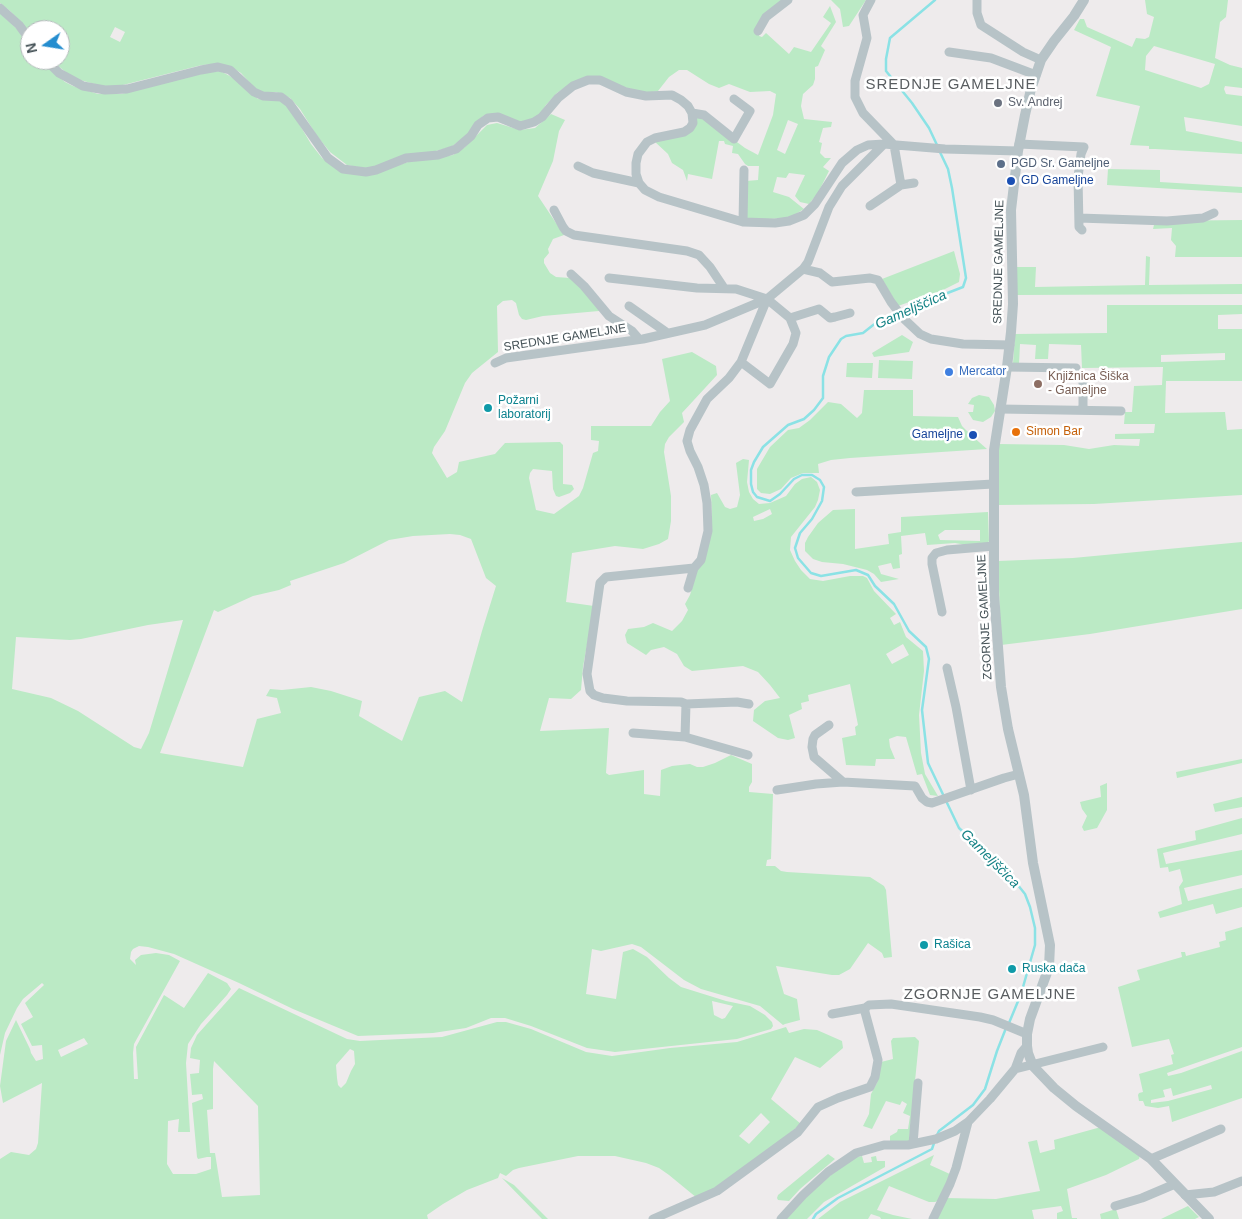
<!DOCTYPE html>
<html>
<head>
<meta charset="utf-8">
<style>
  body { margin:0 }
  #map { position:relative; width:1242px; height:1219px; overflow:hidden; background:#eeebec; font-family:Helvetica,sans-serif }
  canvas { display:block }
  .north { position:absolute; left:20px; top:20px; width:50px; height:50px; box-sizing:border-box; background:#fff; border:1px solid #b5babc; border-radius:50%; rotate:257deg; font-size:14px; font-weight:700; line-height:20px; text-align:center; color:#455257 }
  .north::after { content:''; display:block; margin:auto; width:18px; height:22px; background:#248dcf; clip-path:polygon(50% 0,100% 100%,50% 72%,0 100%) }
</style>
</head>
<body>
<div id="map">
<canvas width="1242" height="1219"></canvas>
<div class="north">N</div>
</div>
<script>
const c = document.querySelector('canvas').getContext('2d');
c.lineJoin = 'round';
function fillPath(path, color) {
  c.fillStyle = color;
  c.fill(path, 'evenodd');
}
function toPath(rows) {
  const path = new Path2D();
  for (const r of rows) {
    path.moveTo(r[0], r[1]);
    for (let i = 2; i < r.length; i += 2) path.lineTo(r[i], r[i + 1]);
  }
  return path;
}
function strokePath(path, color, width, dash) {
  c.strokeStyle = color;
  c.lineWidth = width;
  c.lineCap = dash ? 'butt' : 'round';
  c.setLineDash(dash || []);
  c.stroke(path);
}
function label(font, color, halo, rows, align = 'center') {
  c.font = font + ' Helvetica,sans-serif';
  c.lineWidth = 5;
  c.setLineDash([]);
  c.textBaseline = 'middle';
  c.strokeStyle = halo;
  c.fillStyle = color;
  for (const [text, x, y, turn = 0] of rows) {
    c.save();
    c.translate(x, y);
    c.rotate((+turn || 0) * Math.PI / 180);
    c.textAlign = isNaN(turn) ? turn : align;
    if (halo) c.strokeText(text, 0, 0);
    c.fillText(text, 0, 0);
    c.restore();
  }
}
const green = toPath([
  [0,0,784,0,764,25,759,36,762,37,766,33,789,54,794,47,811,52,831,23,823,17,830,6,836,22,821,46,825,50,818,66,815,67,815,79,813,85,803,94,801,106,804,119,832,122,831,127,823,128,819,142,822,143,820,153,825,158,831,158,823,167,829,171,818,193,809,204,800,202,795,196,805,175,789,173,786,178,777,177,773,192,789,197,804,209,789,218,747,220,746,181,758,180,759,166,748,166,745,164,738,154,732,153,733,146,725,144,724,141,719,141,712,179,688,174,687,181,683,170,672,163,668,154,654,141,697,123,697,118,702,116,745,148,758,155,773,115,776,94,770,91,750,92,729,84,719,88,709,84,687,70,679,70,669,77,658,91,647,93,619,86,573,82,557,93,546,105,540,114,532,119,520,122,489,114,483,116,470,133,451,147,368,169,347,165,330,152,317,136,300,109,290,98,276,92,264,93,257,91,241,73,231,67,220,64,202,65,119,86,102,86,80,80,68,74,51,60,60,60,60,30,30,30,30,32,10,11,0,3],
  [115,27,125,32,120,42,110,37],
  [788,120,798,124,785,154,777,150],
  [831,0,866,0,849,26,843,27,840,9],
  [1145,0,1228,0,1226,17,1220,22,1215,58,1230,65,1242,68,1242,88,1225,86,1224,89,1226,94,1242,96,1242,126,1184,117,1186,131,1242,142,1242,154,1155,149,1149,149,1149,146,1130,145,1140,106,1096,96,1111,47,1074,30,1080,19,1084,19,1087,27,1132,47,1136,38,1145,39,1149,37,1154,17,1147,14],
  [1154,46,1215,64,1209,84,1201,88,1145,70,1146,56],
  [0,13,19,31,30,45,30,60,42,60,51,70,65,82,73,86,98,94,121,94,208,72,220,71,228,75,236,80,258,99,281,100,288,105,311,144,322,158,342,172,372,174,408,162,453,155,465,147,487,125,497,123,520,130,535,128,551,114,565,120,559,131,553,161,538,196,564,235,553,239,548,249,549,253,544,259,544,263,550,273,556,277,570,278,590,295,600,309,599,311,543,316,526,320,522,319,519,315,516,303,512,300,503,301,497,306,498,352,472,373,465,383,445,431,434,447,432,453,447,478,457,472,459,462,495,454,505,443,560,442,563,445,563,484,572,485,574,489,570,493,559,497,556,496,553,489,552,471,533,469,530,473,529,478,536,510,554,514,579,496,583,488,593,453,598,451,599,441,591,440,591,426,651,426,660,412,670,401,662,359,692,352,716,366,717,375,682,413,684,422,669,437,665,444,664,452,671,496,671,521,668,539,659,544,643,549,615,546,572,553,566,602,594,606,583,667,581,690,571,699,549,698,540,731,609,728,606,773,609,775,644,770,644,794,660,796,661,770,672,766,690,764,697,767,703,767,715,763,731,755,752,764,752,782,749,787,749,792,773,794,771,859,767,860,766,866,775,866,781,871,787,872,870,877,884,886,886,890,892,957,884,958,882,953,868,943,850,969,839,975,832,975,776,966,784,994,797,999,800,1020,785,1024,783,1025,760,1006,701,989,684,980,641,947,632,944,601,951,592,949,586,994,616,999,623,952,633,949,647,957,669,978,681,987,726,1001,750,1006,765,1015,772,1022,773,1026,771,1029,737,1039,615,1052,587,1048,531,1026,505,1018,491,1018,466,1028,433,1033,358,1036,293,1009,239,983,174,954,148,947,139,946,133,949,131,952,130,959,136,965,135,960,141,955,156,953,169,955,180,961,134,1044,133,1053,134,1079,138,1079,136,1047,164,995,184,1008,208,973,227,983,231,989,227,995,201,1024,188,1044,186,1063,190,1132,178,1132,179,1119,168,1121,167,1164,173,1174,196,1174,211,1169,211,1157,207,1157,198,1159,197,1157,192,1103,203,1099,202,1094,192,1095,190,1074,199,1073,200,1060,190,1058,191,1048,197,1035,239,988,347,1039,360,1041,442,1037,497,1022,506,1022,531,1029,586,1052,612,1056,670,1048,737,1042,786,1027,789,1033,804,1029,817,1030,842,1041,843,1048,820,1068,795,1057,771,1099,801,1124,733,1178,697,1198,669,1175,659,1168,646,1163,615,1156,578,1156,519,1168,513,1170,506,1176,500,1173,498,1178,467,1190,443,1204,427,1215,428,1219,0,1219,0,1159,11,1152,29,1155,36,1149,38,1143,42,1083,3,1103,0,1086,6,1041,16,1020,30,1049,31,1053,36,1061,43,1059,42,1045,32,1046,21,1024,33,1017,25,1003,44,985,42,983,23,999,17,1008,5,1033,0,1055],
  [450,534,460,535,471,539,486,578,496,586,482,631,462,702,445,691,419,697,402,741,359,716,362,701,331,691,311,687,282,690,270,689,266,696,277,698,281,713,257,719,243,767,160,753,214,610,218,612,253,596,279,590,291,585,290,581,344,563,389,540,413,536],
  [183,620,149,733,141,749,134,747,78,711,51,698,12,689,16,637,70,640,81,639,148,625],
  [712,1001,733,1006,725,1018,722,1019,714,1015],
  [84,1038,88,1044,61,1057,58,1050],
  [350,1049,354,1051,355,1064,351,1071,346,1083,341,1088,338,1085,337,1078,336,1065],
  [214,1061,258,1106,260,1195,222,1197,215,1153,210,1153,207,1110,213,1109,213,1069],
  [761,1113,770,1122,749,1144,739,1136],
  [1108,169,1160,170,1160,182,1242,187,1242,193,1107,185],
  [1242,220,1242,257,1175,257,1176,246,1171,240,1172,228,1153,229,1155,221],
  [954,251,960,274,959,282,943,290,898,306,882,279],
  [1146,256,1150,257,1149,285,1242,284,1242,294,1017,295,1017,267,1036,267,1035,287,1145,285],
  [1107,305,1242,305,1242,314,1218,315,1218,329,1242,329,1242,381,1166,381,1165,413,1225,412,1227,430,1242,429,1242,495,1094,504,997,505,998,444,1064,445,1089,449,1114,445,1139,446,1140,439,1115,439,1115,434,1154,433,1155,424,1124,424,1125,412,1132,412,1134,386,1162,385,1163,367,1082,368,1081,345,1049,344,1048,359,1035,359,1036,345,1020,344,1019,364,1013,363,1015,334,1107,333],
  [1225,353,1225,360,1161,362,1161,355],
  [902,335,913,342,909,352,874,357,872,353],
  [879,360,913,361,912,379,878,378],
  [847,363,873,363,872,378,846,377],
  [864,390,913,390,913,416,958,417,962,426,971,435,987,449,850,458,831,460,818,464,819,473,803,473,791,478,781,489,770,494,761,493,757,489,757,469,770,447,788,430,799,428,810,420,828,402,841,404,857,418,862,413],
  [979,395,989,397,994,405,995,411,991,417,983,422,973,420,968,412,973,412,974,405,968,404,972,398],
  [743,459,749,460,747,482,749,492,753,499,759,504,770,503,786,496,795,484,802,479,811,477,817,482,820,490,818,500,815,507,791,537,790,550,795,561,801,570,810,579,823,581,850,576,863,576,867,578,874,591,896,614,890,618,894,625,900,622,906,637,923,651,924,671,919,715,921,753,925,774,938,796,930,795,922,774,917,775,906,737,897,736,889,739,890,747,895,759,876,759,875,766,846,765,842,738,856,735,855,727,858,725,850,684,808,695,809,701,801,703,802,709,789,715,795,738,788,740,778,738,753,721,754,710,765,701,780,698,770,685,758,672,743,666,692,671,684,666,677,654,664,647,651,650,646,655,627,643,625,635,628,629,644,627,653,623,672,631,682,621,688,610,685,604,690,595,712,518,711,495,717,493,725,507,730,509,737,507,740,495,736,463],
  [770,509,772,514,763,519,754,521,753,517],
  [903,644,909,655,892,664,886,654],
  [855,509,855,549,889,544,888,534,901,532,901,517,988,512,989,541,987,544,972,546,955,543,927,545,925,533,901,536,902,554,899,555,900,568,893,569,891,563,878,566,881,574,899,579,881,582,874,574,867,570,843,564,822,562,813,559,805,551,805,543,808,537,818,523,833,510],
  [945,530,980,530,980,541,940,540,938,535],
  [1242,542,1242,609,1090,634,1001,645,998,561,1073,558],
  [1242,759,1242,763,1177,778,1176,772],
  [1107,783,1107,810,1097,828,1084,831,1082,827,1087,816,1082,809,1080,802,1101,797,1100,786],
  [1242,797,1242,807,1215,812,1213,804],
  [1242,818,1242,834,1163,853,1166,864,1242,850,1242,875,1184,888,1188,901,1242,888,1242,907,1216,914,1213,904,1160,918,1158,912,1182,904,1179,887,1183,881,1180,869,1169,872,1168,867,1160,868,1157,849,1196,840,1195,831],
  [1242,927,1242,1047,1167,1073,1168,1076,1181,1073,1242,1051,1242,1098,1172,1122,1169,1106,1158,1108,1145,1106,1143,1101,1139,1101,1138,1095,1139,1093,1143,1092,1139,1074,1173,1064,1171,1055,1174,1054,1169,1039,1132,1047,1118,987,1140,980,1137,970,1182,957,1181,952,1185,952,1186,956,1220,947,1219,942,1226,940,1225,932],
  [1211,1085,1212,1089,1168,1101,1151,1103,1151,1100,1165,1097,1163,1090,1171,1088,1173,1096],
  [915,1037,919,1041,909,1141,890,1142,890,1136,897,1132,898,1129,908,1129,910,1116,903,1113,907,1104,902,1101,900,1105,886,1101,872,1129,863,1126,869,1114,871,1094,877,1083,881,1062,893,1059,891,1041,893,1038],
  [1101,1127,1140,1155,1139,1159,1106,1175,1067,1189,1072,1218,1077,1218,1077,1219,1057,1219,1057,1213,1063,1211,1061,1206,1032,1210,1034,1219,936,1219,945,1198,996,1199,1040,1191,1028,1142,1037,1140,1040,1153,1055,1149,1054,1140],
  [828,1154,835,1159,800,1189,789,1201,778,1200,777,1198,778,1195],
  [934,1155,930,1165,952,1175,940,1200,935,1202,929,1202,889,1186,877,1210,893,1215,912,1219,881,1219,880,1217,871,1214,868,1219,818,1219,840,1202],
  [862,1156,864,1163,872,1162,871,1157,876,1156,877,1161,885,1161,885,1167,824,1202,807,1219,784,1219,815,1187,853,1158],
  [502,1178,514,1185,548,1219,542,1219],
  [1188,1206,1199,1217,1195,1219,1161,1219],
  [1116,1209,1119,1219,1101,1219,1100,1214]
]);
const stream = toPath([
  [935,0,890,38,886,59,886,71,912,103,929,128,937,145],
  [901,311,963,287,966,278,952,188,948,169,939,150],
  [896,313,877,322,863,333,846,336,841,339,829,357,823,376,823,398,814,410,804,419,788,425,763,447,754,462,751,470,751,484,753,492,757,497,770,501,780,494,794,479,802,475,812,475,820,480,824,487,822,501,812,519,800,533,795,548,798,558,811,573,821,576,856,570,868,575,875,586,894,604,909,631,926,647,929,659,922,710,928,763,959,828,1013,879,1025,894,1030,907,1035,928,1035,945,1021,994,1009,1023],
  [937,1135,939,1131,973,1105,985,1089,997,1051,1006,1028],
  [813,1219,816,1214,838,1198,932,1149,934,1143]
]);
const minor = toPath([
  [871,0,863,15,867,38,855,81,855,97,863,113,894,145,901,185],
  [977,0,977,13,981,25,1023,52,1041,60],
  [0,8,19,25,30,40],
  [758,31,766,17,788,0],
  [949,52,991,58,1036,75],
  [46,60,59,73,83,86,105,90,127,89,201,70,218,67,230,70,254,92,263,96,281,97,289,103,328,158,343,169,366,172,376,170,406,158,438,155,456,149,471,136,478,125,488,118,498,117,520,126,534,122,542,117,558,98,573,86,588,80,600,80,626,92,646,96,672,95,681,100,688,106,692,113,693,123,690,128,684,132,655,138,647,142,638,154,636,163,636,174,639,183,645,190,659,197,743,222,775,223,789,221,804,215,815,204,842,163,857,150,868,145,884,144,945,149,1018,151],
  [692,113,704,115,734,139,750,111,734,99],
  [1019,144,1084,147,1081,154,1078,177,1079,227,1082,230],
  [578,166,593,173,639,183],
  [870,206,901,185,914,183],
  [554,210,563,227,566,231,574,235,687,251,699,255,710,267,724,288],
  [1079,218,1167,221,1203,218,1214,213],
  [743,222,744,170],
  [803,269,820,273,832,282,870,278,878,280,891,302,903,318,920,334,931,339,963,344,1010,345],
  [571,274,584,286,609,316,632,331,639,339],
  [609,278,697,288,736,289,767,299,790,318,796,333,793,344,770,384,741,362],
  [629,306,666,332],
  [790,318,819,309,830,318,835,317,850,313],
  [495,363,506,358,643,339,705,325,767,299,803,269,808,262,829,207,842,186,884,144],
  [1007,367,1076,368],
  [1000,409,1121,411],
  [1083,410,1083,375],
  [856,492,993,484],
  [694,568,606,577,600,583,587,674,590,691,594,695,603,698,627,701,681,702,686,704,737,702,749,704],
  [688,588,694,568,701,560,708,531,707,503,704,485,698,467,690,451,687,441,690,430,707,399,729,378,741,362,767,299],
  [942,612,932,564,932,558,936,553,947,550,994,546],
  [947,668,956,707,971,790],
  [686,704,685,737,748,755],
  [829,725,815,735,813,739,812,747,814,757,843,782],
  [633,733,685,737],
  [777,790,816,784,843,782,915,786,922,798,927,802,932,803,1004,778,1019,774],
  [832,1014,865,1008],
  [1015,1069,1103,1047],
  [913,1144,918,1083],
  [1151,1159,1221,1129],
  [1185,1195,1214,1192,1242,1181],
  [1115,1206,1142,1198,1175,1184],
  [653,1219,717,1191,798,1132,818,1107,838,1098,870,1087,875,1077,878,1060,865,1012,865,1008,869,1005,891,1004,980,1017,993,1020,1027,1034],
  [781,1219,803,1195,828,1172,856,1153,884,1145,908,1145,936,1139,955,1131,968,1122,990,1099,1015,1069,1021,1053,1027,1046],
  [933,1219,950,1184,956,1168,968,1122]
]);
const tertiary = toPath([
  [1084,0,1074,16,1054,41,1041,60,1031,89,1025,115,1018,151,1011,210,1013,304,1011,332,1007,367,994,450,994,594,1001,687,1008,729,1024,795,1033,863,1050,945,1049,967,1030,1019,1027,1034,1027,1046,1028,1053,1033,1066,1054,1088,1076,1106,1151,1159,1209,1219]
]);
const markers = [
  [998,103,5,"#6b7280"],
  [1001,164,5,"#5c6f8a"],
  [1011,181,5,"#1a4fb4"],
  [949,372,5,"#3f7fe0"],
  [1038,384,5,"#8d6e63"],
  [488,408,5,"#0f9aa8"],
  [1016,432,5,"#e8710a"],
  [973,435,5,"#1a4fb4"],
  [924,945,5,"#0f9aa8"],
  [1012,969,5,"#0f9aa8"]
];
const worshipNames = [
  ["Sv. Andrej",1008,103]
];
const serviceNames = [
  ["PGD Sr. Gameljne",1011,164]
];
const transitNames = [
  ["GD Gameljne",1021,181],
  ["Gameljne",963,435,"right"]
];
const streetNames = [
  ["SREDNJE GAMELJNE",999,262,-89],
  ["SREDNJE GAMELJNE",565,338,-9],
  ["ZGORNJE GAMELJNE",985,617,-93]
];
const shopNames = [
  ["Mercator",959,372]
];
const educationNames = [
  ["Knjižnica Šiška",1048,377],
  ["- Gameljne",1048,391]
];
const cultureNames = [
  ["Požarni",498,401],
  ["laboratorij",498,415],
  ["Rašica",934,945],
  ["Ruska dača",1022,969]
];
const foodNames = [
  ["Simon Bar",1026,432]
];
const waterNames = [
  ["Gameljščica",911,310,-24],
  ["Gameljščica",990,859,45]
];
const quarterNames = [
  ["SREDNJE GAMELJNE",951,85],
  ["ZGORNJE GAMELJNE",990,995]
];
fillPath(green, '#bbeac5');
strokePath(stream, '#8be2e5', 2.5);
strokePath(minor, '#b7c3c7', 9);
strokePath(tertiary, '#b7c3c7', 10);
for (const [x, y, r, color] of markers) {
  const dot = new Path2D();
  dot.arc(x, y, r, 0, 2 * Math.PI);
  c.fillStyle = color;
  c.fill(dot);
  strokePath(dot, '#fff', 2);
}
label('12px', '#5b616d', '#fff', worshipNames, 'left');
label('12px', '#4e5e75', '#fff', serviceNames, 'left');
label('12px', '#164399', '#fff', transitNames, 'left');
label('12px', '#455257', '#fff', streetNames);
label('12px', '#366cbe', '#fff', shopNames, 'left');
label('12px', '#785e54', '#fff', educationNames, 'left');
label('12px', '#0d838f', '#fff', cultureNames, 'left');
label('12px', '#c56008', '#fff', foodNames, 'left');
label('italic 14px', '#148285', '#fff', waterNames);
c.letterSpacing = '1px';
label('15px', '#595d60', '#fff', quarterNames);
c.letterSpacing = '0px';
</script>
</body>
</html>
